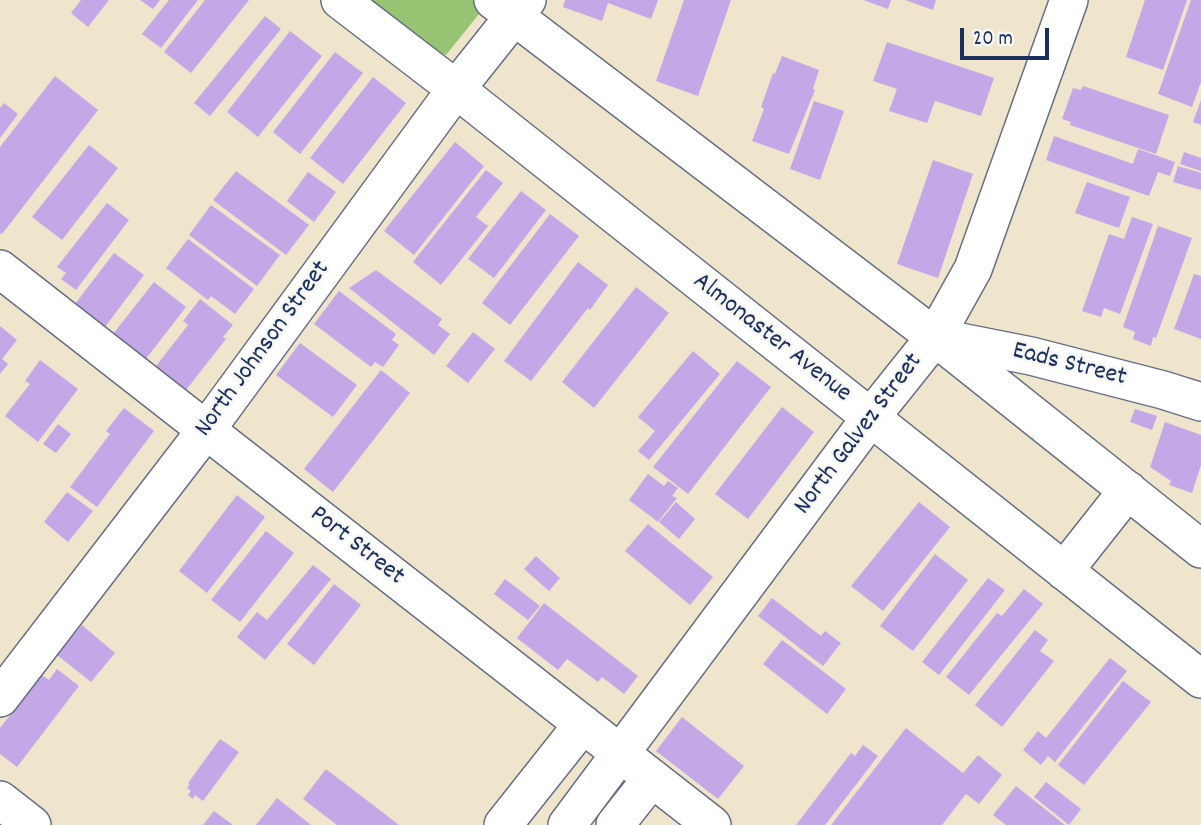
<!DOCTYPE html>
<html>
<head>
<meta charset="utf-8">
<style>
  body { margin:0 }
  #map { position:relative; width:1201px; height:825px; overflow:hidden; background:#efe5cc; font-family:Dekko,sans-serif }
  canvas { display:block }
  .scale { position:absolute; left:960px; top:28px; width:89px; height:32px; box-sizing:border-box; border:4px solid #1b2f5e; border-top:0; padding-left:9px; font-size:21px; line-height:24px; white-space:nowrap; color:#1b2f5e; -webkit-text-stroke:5px #f6f6f2; paint-order:stroke }
</style>
</head>
<body>
<div id="map">
<canvas width="1201" height="825"></canvas>
<div class="scale">20 m</div>
</div>
<script>
const c = document.querySelector('canvas').getContext('2d');
c.lineJoin = 'round';
function fillPath(path, color) {
  c.fillStyle = color;
  c.fill(path, 'evenodd');
}
function toPath(rows) {
  const path = new Path2D();
  for (const r of rows) {
    path.moveTo(r[0], r[1]);
    for (let i = 2; i < r.length; i += 2) path.lineTo(r[i], r[i + 1]);
  }
  return path;
}
function strokePath(path, color, width, dash) {
  c.strokeStyle = color;
  c.lineWidth = width;
  c.lineCap = dash ? 'butt' : 'round';
  c.setLineDash(dash || []);
  c.stroke(path);
}
function label(font, color, halo, rows, align = 'center') {
  c.font = font + ' Dekko,sans-serif';
  c.lineWidth = 5;
  c.setLineDash([]);
  c.textBaseline = 'middle';
  c.strokeStyle = halo;
  c.fillStyle = color;
  for (const [text, x, y, turn = 0] of rows) {
    c.save();
    c.translate(x, y);
    c.rotate((+turn || 0) * Math.PI / 180);
    c.textAlign = isNaN(turn) ? turn : align;
    if (halo) c.strokeText(text, 0, 0);
    c.fillText(text, 0, 0);
    c.restore();
  }
}
const green = toPath([
  [371,0,477,0,483,9,446,55,439,53]
]);
const building = toPath([
  [81,0,109,0,88,27,71,13],
  [140,0,160,0,153,9],
  [169,0,198,0,161,48,142,34],
  [205,0,249,0,191,73,164,52],
  [565,0,658,0,651,19,608,3,602,21,563,7],
  [684,0,731,0,698,96,656,81],
  [863,0,891,0,888,9],
  [905,0,936,0,933,10],
  [1145,0,1187,0,1163,70,1126,57],
  [1191,0,1201,0,1201,82,1192,107,1158,94],
  [265,16,281,29,210,116,194,103],
  [290,31,322,56,258,137,227,112],
  [887,42,994,78,981,116,935,101,927,123,889,111,897,89,873,81],
  [335,52,363,73,300,154,273,132],
  [782,56,819,70,813,89,815,90,789,154,752,141,764,109,761,107,773,73,775,74],
  [55,76,98,110,2,234,0,233,0,147],
  [373,77,406,103,343,184,310,158],
  [1083,86,1169,115,1156,154,1070,125,1071,122,1062,119,1073,88,1081,90],
  [1201,100,1201,125,1193,122],
  [814,101,844,111,820,180,790,169],
  [4,103,18,114,0,138,0,108],
  [1054,136,1133,164,1138,149,1175,162,1170,176,1158,172,1149,196,1046,160],
  [455,142,484,166,414,255,384,231],
  [89,145,118,168,62,240,32,217],
  [1184,152,1201,158,1201,171,1180,164],
  [933,160,973,174,938,278,897,264],
  [1178,166,1201,173,1201,190,1173,182],
  [486,170,503,183,476,217,488,226,441,285,413,262],
  [236,171,309,225,286,255,213,200],
  [308,172,336,192,314,222,287,201],
  [1087,182,1130,197,1119,228,1075,213],
  [521,191,546,210,494,278,468,259],
  [107,203,129,220,76,290,61,279,66,273,57,267],
  [211,205,280,255,257,286,189,235],
  [550,214,579,236,510,325,482,303],
  [1132,217,1153,224,1120,314,1104,308,1101,317,1082,311,1109,234,1124,239],
  [1158,226,1192,238,1156,338,1153,337,1151,346,1133,339,1135,332,1123,327],
  [188,239,254,289,235,314,211,296,208,300,166,268],
  [114,253,144,275,105,327,75,304],
  [578,262,608,285,590,310,588,308,531,381,504,361],
  [376,270,442,319,438,325,450,334,434,355,349,288],
  [1194,274,1201,276,1201,339,1174,329],
  [154,282,186,307,145,360,113,334],
  [636,287,669,313,594,408,562,382],
  [339,291,396,334,392,340,399,345,383,367,375,362,371,367,314,324],
  [200,299,233,325,223,337,226,339,186,390,156,366,188,325,183,321],
  [0,326,17,340,2,359,8,364,0,374],
  [473,332,495,349,468,383,446,366],
  [300,343,357,385,333,417,276,375],
  [693,351,720,374,649,460,638,451,655,431,638,417],
  [40,360,78,389,38,442,5,416,30,384,25,381],
  [737,361,771,387,688,494,653,467],
  [381,370,410,393,333,492,304,469],
  [782,407,814,432,748,519,715,494],
  [124,408,154,431,97,507,70,487,110,434,106,431],
  [1135,409,1157,416,1152,430,1130,422],
  [1165,422,1201,435,1201,465,1192,493,1169,485,1171,481,1150,467],
  [58,424,71,434,56,453,43,444],
  [648,474,664,486,668,481,678,488,672,496,677,498,658,522,629,500],
  [67,492,93,511,68,542,44,522],
  [237,495,265,517,207,593,179,571],
  [676,502,695,519,679,539,659,522],
  [919,502,950,527,883,611,851,586],
  [648,524,713,577,690,605,625,551],
  [266,531,294,553,240,622,211,600],
  [935,554,968,580,913,651,880,626],
  [536,556,560,578,549,591,524,569],
  [313,565,331,579,265,660,237,637,257,612,267,620],
  [988,578,1005,590,939,675,922,662],
  [505,579,540,606,528,620,494,594],
  [334,584,361,605,314,665,287,644],
  [1024,589,1043,604,969,695,946,677,997,613,1002,616],
  [772,598,821,636,825,631,841,643,823,666,758,616],
  [544,603,638,676,624,694,602,677,598,682,567,659,558,670,517,638],
  [82,625,115,653,91,682,57,655],
  [1035,630,1048,640,1040,651,1054,661,1002,727,975,705],
  [782,640,846,689,827,714,763,664],
  [1110,658,1127,671,1055,762,1048,756,1041,765,1023,750,1038,731,1046,738],
  [57,669,79,686,17,767,0,754,0,728,42,675,49,680],
  [1123,681,1151,702,1084,785,1058,765],
  [682,717,744,766,718,799,656,751],
  [906,728,963,773,978,755,1002,775,979,804,966,794,942,825,831,825],
  [220,739,239,752,203,801,195,795,193,799,188,795,191,791,187,788,190,784,188,783],
  [863,745,878,756,825,825,796,825,851,753,855,756],
  [326,769,399,825,337,825,303,799],
  [1046,782,1081,809,1069,825,1034,797],
  [1016,786,1065,825,1006,825,993,815],
  [277,798,311,825,256,825],
  [214,811,233,825,203,825]
]);
const minor = toPath([
  [340,0,456,89,1201,679],
  [493,0,935,337,1201,549],
  [0,269,712,825],
  [940,338,1031,356,1163,390,1201,402],
  [1064,571,1128,490],
  [0,698,206,430,456,89,527,0],
  [0,800,32,825],
  [503,825,583,724],
  [567,825,871,417,935,337,973,269,1069,0],
  [615,825,652,778]
]);
const streetNames = [
  ["Almonaster Avenue",771,339,38],
  ["North Johnson Street",264,350,-54],
  ["Eads Street",1069,366,14],
  ["North Galvez Street",860,435,-53],
  ["Port Street",356,547,38]
];
fillPath(green, '#97c472');
fillPath(building, '#c3a7e7');
strokePath(minor, '#656f84', 40);
strokePath(minor, '#fff', 37);
label('26px', '#1b2f5e', '#f6f6f2', streetNames);
</script>
</body>
</html>
